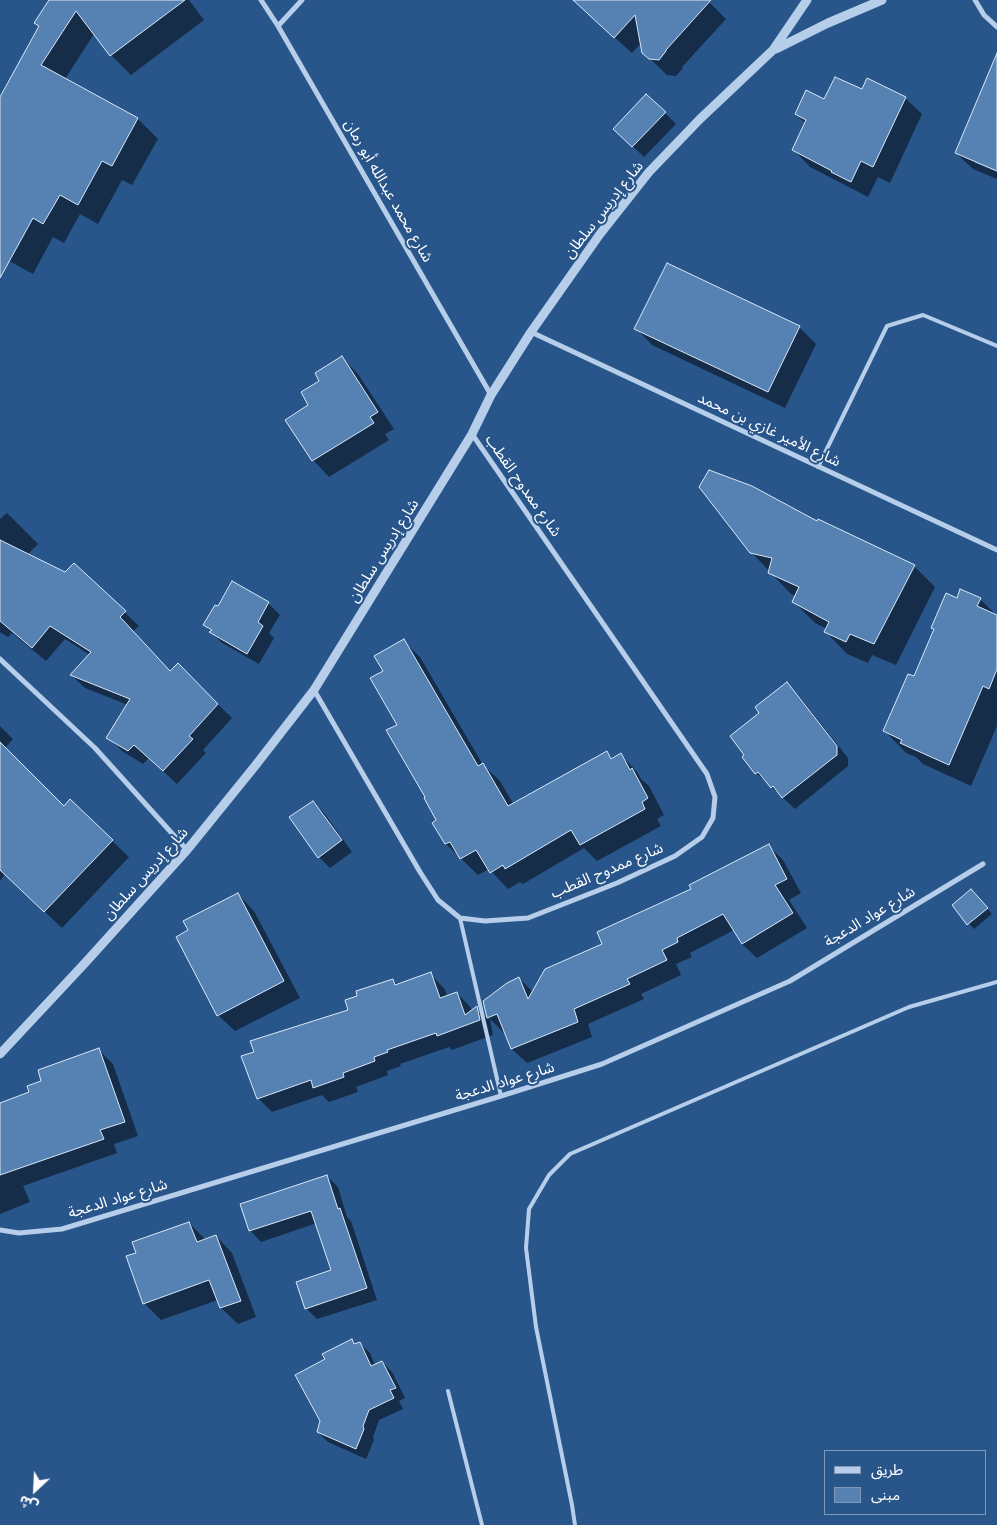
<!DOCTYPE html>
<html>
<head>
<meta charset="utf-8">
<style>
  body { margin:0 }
  #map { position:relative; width:997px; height:1525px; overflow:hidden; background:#28558a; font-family:Helvetica,"Noto Sans Arabic",sans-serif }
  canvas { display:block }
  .legend { position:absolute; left:824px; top:1450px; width:162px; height:65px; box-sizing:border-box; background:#28558a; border:1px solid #7e99b9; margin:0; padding:6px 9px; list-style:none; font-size:15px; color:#fff }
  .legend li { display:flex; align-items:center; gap:10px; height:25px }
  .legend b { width:25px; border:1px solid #7e99b9 }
  .north { position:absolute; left:10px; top:1465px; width:50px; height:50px; -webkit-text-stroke:4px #28558a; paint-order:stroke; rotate:205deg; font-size:14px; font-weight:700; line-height:20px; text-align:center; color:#fff }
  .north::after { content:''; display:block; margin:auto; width:18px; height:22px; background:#fff; clip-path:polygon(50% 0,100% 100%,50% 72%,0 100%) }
</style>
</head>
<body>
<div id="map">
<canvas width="997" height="1525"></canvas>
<ul class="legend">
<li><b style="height:6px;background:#b6cee9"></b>طريق</li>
<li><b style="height:14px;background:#5581b3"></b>مبنى</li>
</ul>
<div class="north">ش</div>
</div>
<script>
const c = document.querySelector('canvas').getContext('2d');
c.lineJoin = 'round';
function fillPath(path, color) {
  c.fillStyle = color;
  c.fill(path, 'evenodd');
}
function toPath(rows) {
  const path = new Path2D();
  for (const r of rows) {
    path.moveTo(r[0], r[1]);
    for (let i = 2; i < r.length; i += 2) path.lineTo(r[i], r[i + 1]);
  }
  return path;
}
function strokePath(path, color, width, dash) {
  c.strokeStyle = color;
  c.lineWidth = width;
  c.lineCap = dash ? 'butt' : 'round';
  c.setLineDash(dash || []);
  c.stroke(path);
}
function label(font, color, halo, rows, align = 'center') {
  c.font = font + ' Helvetica,"Noto Sans Arabic",sans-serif';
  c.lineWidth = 4;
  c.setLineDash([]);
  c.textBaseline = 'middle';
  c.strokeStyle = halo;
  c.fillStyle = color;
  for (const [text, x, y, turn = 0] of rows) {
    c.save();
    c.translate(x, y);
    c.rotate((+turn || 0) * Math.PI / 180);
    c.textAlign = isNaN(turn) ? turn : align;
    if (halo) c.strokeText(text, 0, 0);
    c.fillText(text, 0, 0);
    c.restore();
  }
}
const shadow = toPath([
  [51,0,189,0,204,20,131,75,111,55,94,34,65,79,138,119,158,139,132,185,122,180,98,224,80,214,64,243,53,237,33,274,0,256,0,99,40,27,36,23],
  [596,0,707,0,726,19,682,67,683,68,676,76,667,75,643,52,641,43,632,53,603,27],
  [863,91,905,98,922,114,890,183,878,177,868,197,810,167,794,150,806,124,796,114,825,101],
  [997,99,997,169,975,160,975,163,997,172,997,179,973,169,956,153],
  [665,113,676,124,644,157,626,140],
  [799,327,816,344,785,408,652,345,636,328],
  [342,358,358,374,394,429,385,434,389,440,329,477,313,460,310,405,321,381],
  [7,513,38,544,27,555,66,574,74,564,139,626,132,632,170,672,178,665,232,718,203,750,206,753,177,784,149,758,143,764,122,751,108,737,128,705,85,688,71,675,90,655,65,639,46,661,12,633,8,637,0,632,0,519],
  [818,523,914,566,935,587,896,665,872,655,868,663,847,654,826,632,827,629,815,623,793,601,796,596,791,594,751,552],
  [232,583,268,603,280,615,269,633,274,638,259,664,222,643,205,625,218,608],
  [957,599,980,599,997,616,997,726,971,786,923,764,916,757,906,753,885,731,915,678,935,630,932,627],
  [403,641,420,657,483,765,500,781,514,805,606,753,613,759,621,755,637,772,641,779,649,786,664,815,657,819,661,826,597,861,584,848,523,884,520,882,508,889,489,869,478,875,446,844,434,823,438,821,427,797,398,725,385,672],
  [787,684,798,695,848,758,848,766,795,809,756,773,761,713],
  [0,726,13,739,5,748,64,808,70,801,129,857,62,928,5,874,0,881],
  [313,802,324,813,352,852,330,868,319,857],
  [768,845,783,860,801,893,789,900,807,928,757,958,742,944,734,930,690,953,692,957,676,964,681,975,641,994,644,999,588,1024,592,1037,527,1063,512,1049,505,1031,503,1032,490,1019,493,1035,452,1050,449,1047,400,1064,401,1066,387,1071,388,1075,356,1087,358,1092,329,1102,322,1095,272,1112,258,1098,350,1011,392,980,398,985,430,974,444,988,448,997,457,993,471,1008,472,1011,476,1008,489,1020,484,1002,519,978,533,992,604,944],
  [238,894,254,911,300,998,235,1031,218,1015,190,931],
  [976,896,992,914,974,929,953,906],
  [99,1050,113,1064,138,1136,114,1144,117,1153,23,1186,30,1202,0,1214,0,1129,31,1093,43,1082],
  [327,1176,338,1187,347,1217,351,1221,377,1300,317,1319,306,1308,333,1271,317,1223,261,1242,250,1230],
  [189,1223,206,1240,216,1236,232,1253,256,1317,238,1324,221,1308,218,1300,161,1320,144,1303],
  [351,1341,355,1345,359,1343,370,1353,375,1365,382,1362,392,1372,405,1398,399,1401,403,1409,379,1420,373,1437,374,1440,366,1459,328,1442,318,1432,321,1421,326,1360]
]);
const building = toPath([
  [49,0,185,0,110,56,76,11,41,65,138,118,112,166,102,161,78,205,60,195,43,224,33,218,0,278,0,97,39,26,34,23,49,0],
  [573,0,711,0,666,50,666,51,659,60,649,59,642,53,635,15,614,38,573,0],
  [997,53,997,171,955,153,997,53],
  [835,77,862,89,867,78,906,97,873,167,861,161,851,182,831,172,832,171,792,150,806,120,795,114,806,90,824,99,835,77],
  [646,94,666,112,632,147,613,129,646,94],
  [667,263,800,326,768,392,634,329,667,263],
  [342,356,378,412,370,417,374,423,312,461,285,420,308,405,301,392,319,381,315,373,342,356],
  [709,470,752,486,817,521,818,519,915,565,874,644,850,634,846,642,824,632,829,622,792,602,799,587,768,573,772,558,750,553,699,487,709,470],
  [0,540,65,572,74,563,126,611,120,617,170,671,178,663,218,704,189,736,193,739,163,771,134,745,128,751,106,738,130,699,70,675,91,652,50,626,32,648,0,621,0,540],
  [232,581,269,602,258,622,263,626,247,654,209,632,212,630,203,625,215,605,218,606,232,581],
  [960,589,981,598,977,606,997,615,997,669,989,689,983,686,949,765,900,743,902,740,883,731,908,674,914,676,934,629,931,628,946,593,957,598,960,589],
  [404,639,478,766,483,763,508,806,607,751,611,759,621,753,630,770,632,768,648,798,642,802,645,809,580,845,571,830,505,869,503,865,490,873,476,850,460,859,450,842,445,844,432,823,436,820,424,798,425,797,386,730,397,725,370,678,383,671,374,656,404,639],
  [787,682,837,746,837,755,782,798,773,786,771,788,758,772,755,774,742,757,744,755,730,736,759,713,755,707,787,682],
  [0,742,64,806,70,799,113,840,44,912,0,870,0,742],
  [313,801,342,840,318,858,289,817,313,801],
  [769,844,787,879,775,885,793,913,742,944,723,914,677,938,678,942,662,950,667,960,627,979,630,984,574,1009,578,1022,511,1049,497,1014,487,1018,483,1001,507,983,519,977,528,999,545,969,602,944,597,932,691,889,689,885,769,844],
  [971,889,988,908,967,925,952,905,971,889],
  [238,893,284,981,217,1016,176,937,188,930,183,921,238,893],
  [431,972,440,998,457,992,465,1015,477,1006,480,1020,437,1036,436,1033,387,1050,388,1052,374,1057,375,1061,343,1073,344,1077,313,1088,311,1080,257,1099,241,1056,254,1052,250,1041,348,1010,345,1000,357,996,356,991,393,979,395,985,431,972],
  [99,1048,125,1122,100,1130,104,1139,0,1175,0,1103,29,1092,27,1086,41,1081,38,1070,99,1048],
  [327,1175,338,1209,340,1208,367,1288,305,1309,296,1282,331,1270,311,1211,249,1231,240,1204,327,1175],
  [189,1222,197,1242,216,1235,241,1301,220,1308,209,1280,143,1304,126,1256,136,1253,132,1242,189,1222],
  [352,1339,354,1344,360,1342,371,1366,382,1361,396,1388,390,1390,394,1398,369,1410,363,1426,364,1429,356,1449,317,1432,320,1421,295,1375,325,1359,322,1354,352,1339]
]);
const service = toPath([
  [818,467,887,326,923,315,997,346],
  [460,918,501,1096],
  [448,1391,482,1525],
  [575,1525,572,1505,536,1327,526,1248,529,1209,549,1175,570,1154,909,1007,997,982]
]);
const minor = toPath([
  [261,0,278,26,491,395],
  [975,0,984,15,997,27],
  [278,26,302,0],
  [531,332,997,550],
  [0,659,95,748,187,850],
  [314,690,420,872,438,900,460,918,485,921,528,918,617,883,675,856,702,837,713,818,715,797,707,774,472,434],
  [0,1230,19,1233,62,1229,501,1096,602,1064,790,981,983,864]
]);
const tertiary = toPath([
  [776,49,828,23,882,0],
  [0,1054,85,963,187,850,255,766,314,690,472,434,491,395,531,332,600,234,649,172,700,119,773,50,807,0]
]);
const streetNames = [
  ["شارع محمد عبدالله أبو رمان",388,191,60],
  ["شارع إدريس سلطان",604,210,-52],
  ["شارع الأمير غازي بن محمد",769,430,25],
  ["شارع ممدوح القطب",523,486,55],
  ["شارع إدريس سلطان",384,551,-58],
  ["شارع ممدوح القطب",607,871,-23],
  ["شارع إدريس سلطان",146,874,-48],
  ["شارع عواد الدعجة",870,917,-31],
  ["شارع عواد الدعجة",505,1082,-17],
  ["شارع عواد الدعجة",118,1199,-17]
];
fillPath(shadow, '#0007');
fillPath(building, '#5581b3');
strokePath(building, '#dae8f7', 1);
strokePath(service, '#b6cee9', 4);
strokePath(minor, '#b6cee9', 5);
strokePath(tertiary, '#b6cee9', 9);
label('15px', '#fff', '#28558a', streetNames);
</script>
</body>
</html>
